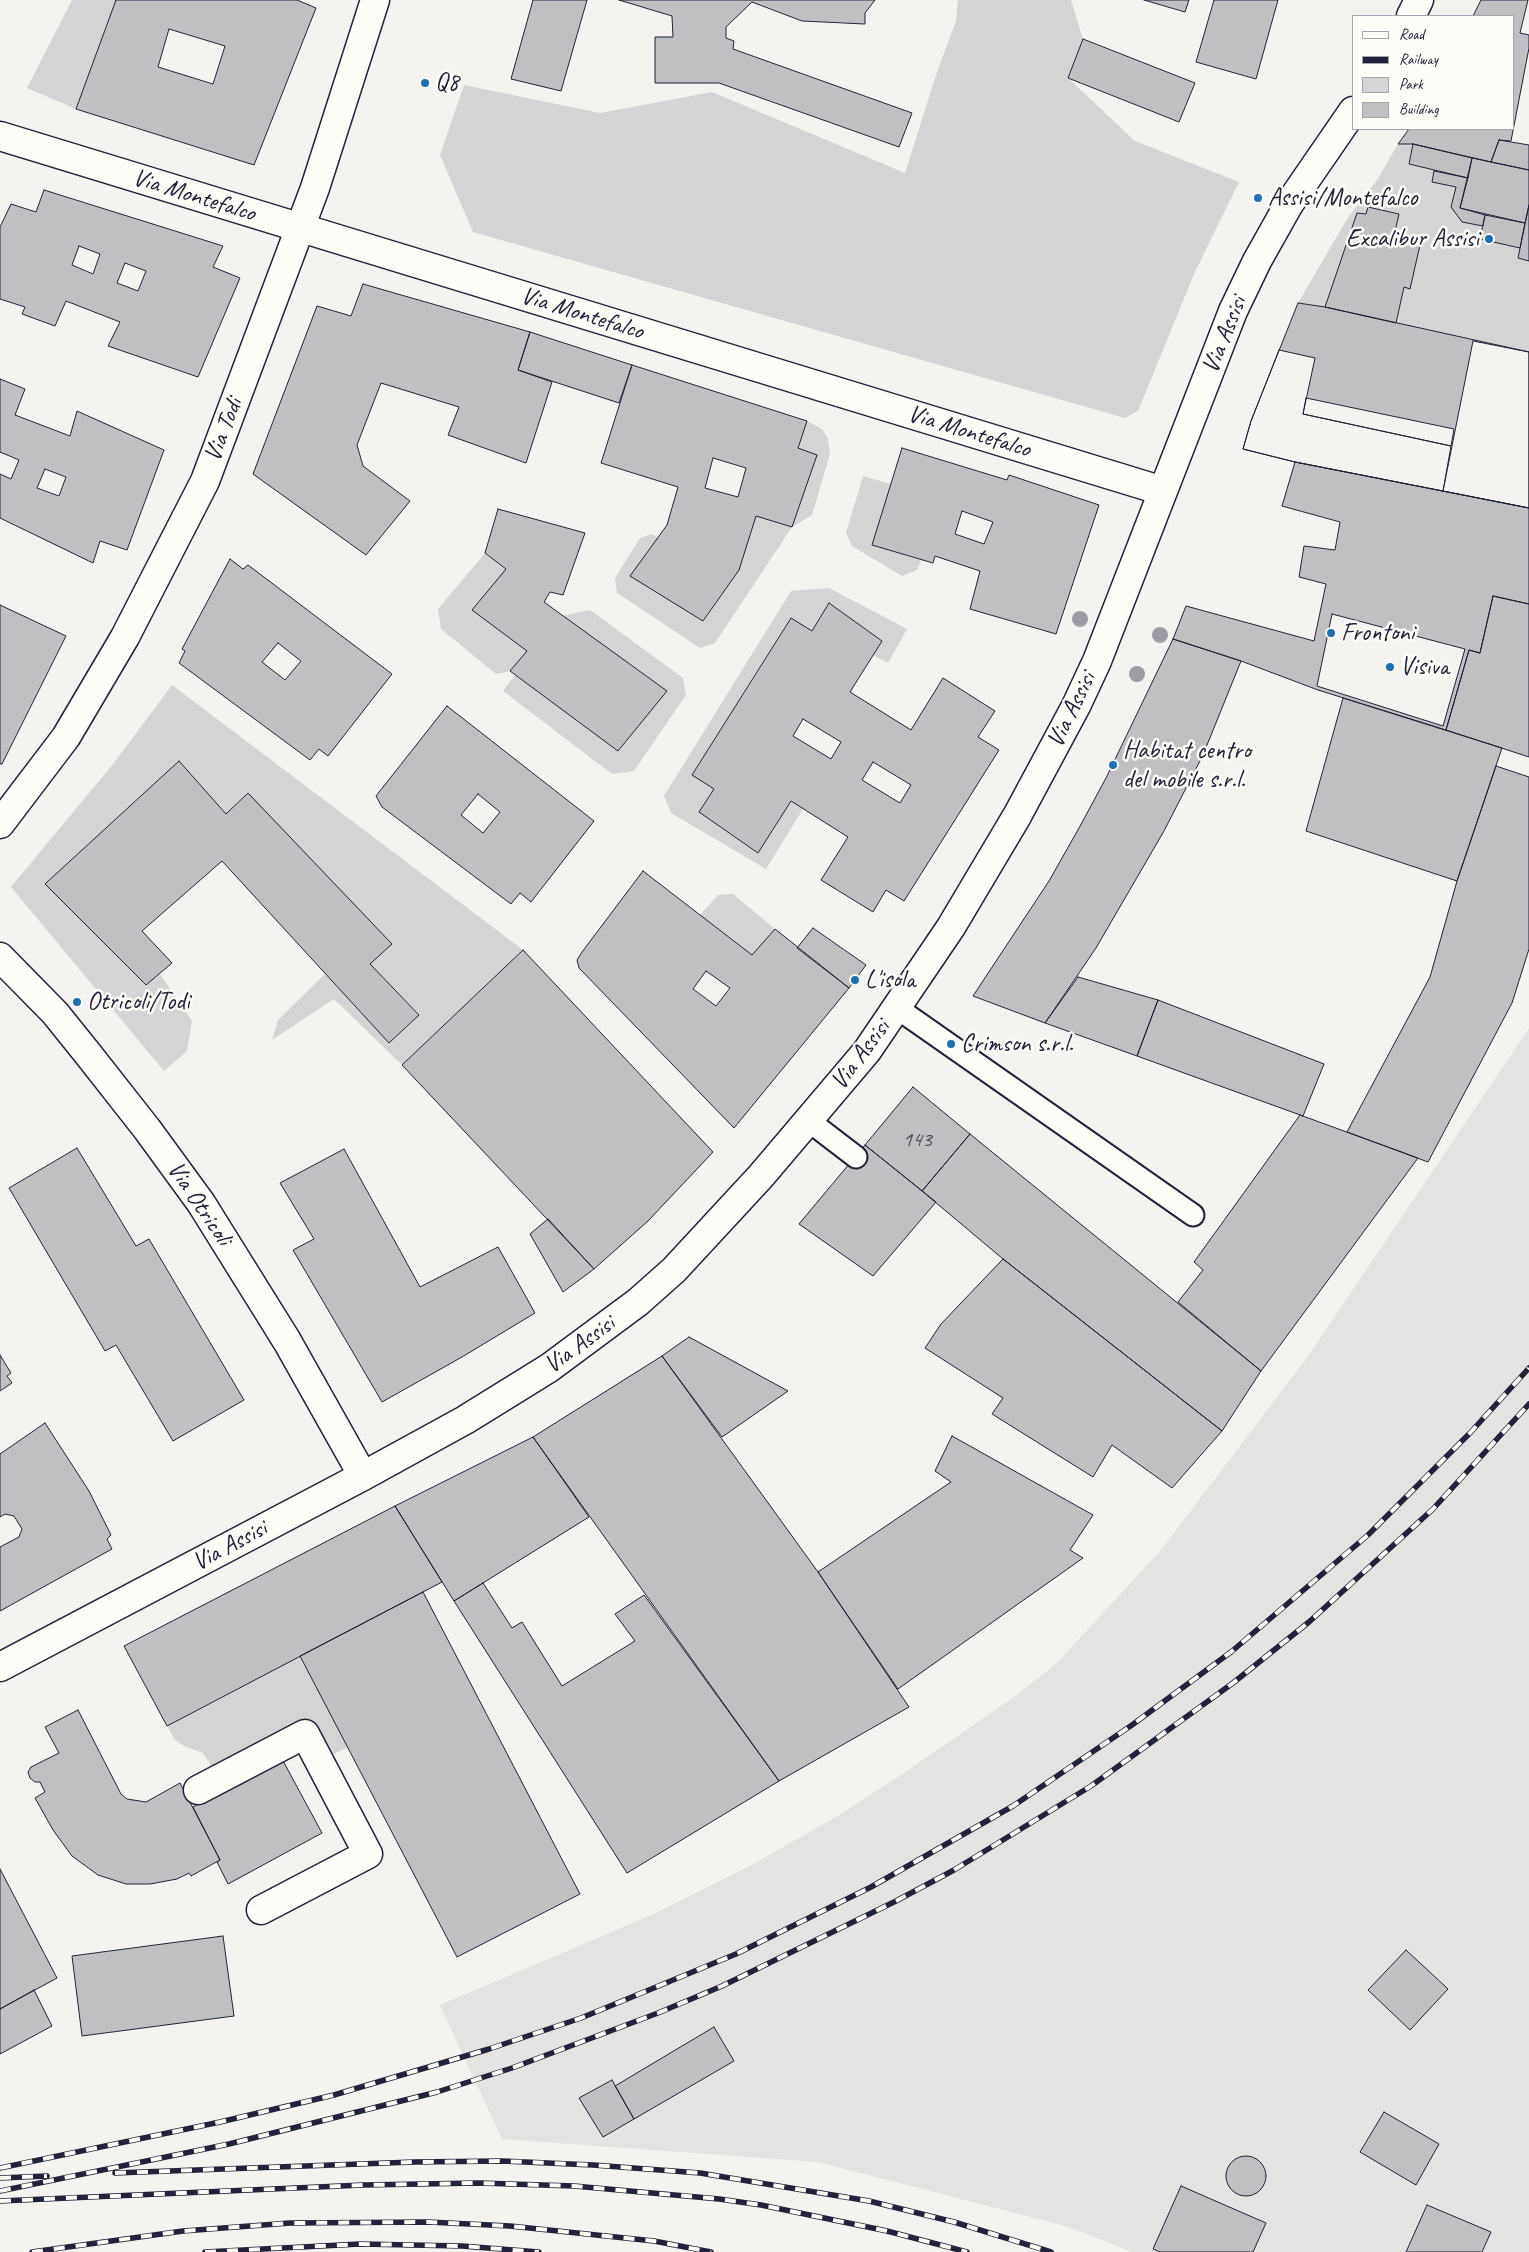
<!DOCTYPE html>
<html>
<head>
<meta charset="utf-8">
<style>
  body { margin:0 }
  #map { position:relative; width:1529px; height:2252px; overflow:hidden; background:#f4f3ef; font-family:Caveat,sans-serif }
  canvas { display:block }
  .legend { position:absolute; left:1352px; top:15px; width:162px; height:115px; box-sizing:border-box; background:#fdfcf7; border:1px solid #a5a5ac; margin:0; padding:6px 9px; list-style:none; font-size:15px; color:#22223b }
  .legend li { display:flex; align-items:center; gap:10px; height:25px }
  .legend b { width:25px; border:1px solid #a5a5ac }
</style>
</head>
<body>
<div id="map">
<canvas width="1529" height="2252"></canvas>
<ul class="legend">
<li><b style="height:6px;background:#fdfcf7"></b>Road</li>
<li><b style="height:6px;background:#22223b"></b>Railway</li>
<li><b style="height:14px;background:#d5d4d5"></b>Park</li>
<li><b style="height:14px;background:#c0bfc2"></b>Building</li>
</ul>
</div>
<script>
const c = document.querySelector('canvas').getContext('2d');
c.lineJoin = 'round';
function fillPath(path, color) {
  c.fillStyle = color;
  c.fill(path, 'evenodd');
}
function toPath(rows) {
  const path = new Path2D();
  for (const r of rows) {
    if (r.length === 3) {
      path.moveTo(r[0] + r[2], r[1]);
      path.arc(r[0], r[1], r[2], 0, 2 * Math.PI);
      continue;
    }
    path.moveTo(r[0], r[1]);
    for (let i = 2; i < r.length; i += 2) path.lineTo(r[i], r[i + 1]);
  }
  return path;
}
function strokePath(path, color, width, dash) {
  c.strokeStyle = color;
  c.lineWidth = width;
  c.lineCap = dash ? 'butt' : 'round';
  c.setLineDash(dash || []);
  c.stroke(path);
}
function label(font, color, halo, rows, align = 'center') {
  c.font = font + ' Caveat,sans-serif';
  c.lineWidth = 5;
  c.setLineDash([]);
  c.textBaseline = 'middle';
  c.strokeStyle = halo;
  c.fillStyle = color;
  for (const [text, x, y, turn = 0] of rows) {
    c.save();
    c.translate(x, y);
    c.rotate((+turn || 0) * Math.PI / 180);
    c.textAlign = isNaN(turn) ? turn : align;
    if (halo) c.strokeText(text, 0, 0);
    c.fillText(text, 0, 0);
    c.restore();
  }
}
const built = toPath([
  [1529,1028,1529,2252,1132,2252,1069,2227,818,2162,502,2139,440,2005,654,1914,746,1868,836,1817,901,1775,1014,1697,1056,1664,1161,1550,1309,1355]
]);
const green = toPath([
  [72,0,116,0,76,109,27,88],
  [958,0,1071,0,1083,39,1068,78,1135,141,1239,182,1194,274,1138,411,1125,418,473,232,440,155,464,85,600,113,712,92,905,173,937,72,956,21],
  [1398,144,1413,144,1529,170,1529,352,1396,323,1404,287,1410,289,1419,246,1393,240,1399,214,1368,207,1366,214,1357,213,1325,307,1298,303,1347,219,1377,180],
  [807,421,822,429,828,439,830,454,812,515,792,527,715,643,700,648,617,593,615,578,640,538,652,534,658,538,703,621,735,576,756,516,791,527,816,455,798,448],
  [863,476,891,484,872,545,921,560,917,570,902,576,852,546,846,533],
  [485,553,506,569,527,651,510,671,496,674,441,629,438,609],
  [829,588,907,629,888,663,873,655,882,641,829,604,812,631,790,618,692,775,714,789,700,812,758,853,791,801,803,809,766,869,671,813,664,796,791,591],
  [590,610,683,678,686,695,634,771,612,774,503,691,515,675,619,751,666,691,563,616],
  [172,685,523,950,402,1065,334,999,272,1040,278,1020,325,974,389,1043,419,1014,370,964,247,794,226,814,179,761,45,884,145,985,160,974,192,1021,187,1051,164,1071,11,887,113,764],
  [733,894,775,929,752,955,700,915,718,895],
  [300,1656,348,1747,330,1756,312,1721,216,1773,203,1753,184,1746,175,1740,167,1726]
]);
const building = toPath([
  [116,0,297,0,316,8,254,165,76,109,116,0],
  [169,29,225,46,213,84,158,67,169,29],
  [533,0,587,0,561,91,511,79,533,0],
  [619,0,875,0,865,13,865,24,802,21,752,2,726,27,726,38,734,41,733,49,912,113,899,147,719,83,655,83,655,37,673,37,672,16,619,0],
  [1144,0,1189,0,1185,12,1144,0],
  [1214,0,1278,0,1256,79,1196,62,1214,0],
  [1481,0,1528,0,1520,33,1529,35,1529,48,1511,141,1499,140,1491,162,1413,144,1398,144,1409,129,1513,129,1513,16,1473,16,1481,0],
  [1083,39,1195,83,1179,122,1068,78,1083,39],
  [1499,140,1529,145,1529,170,1491,162,1499,140],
  [1413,144,1472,158,1468,178,1409,164,1413,144],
  [1472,158,1529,170,1529,205,1525,223,1460,208,1472,158],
  [1434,171,1468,178,1460,208,1485,215,1483,226,1462,222,1451,207,1456,187,1432,182,1434,171],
  [44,190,223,246,213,267,240,278,198,377,108,346,120,322,66,301,55,326,22,314,25,307,0,299,0,227,11,204,36,212,44,190],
  [79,246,100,254,93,274,72,265,79,246],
  [125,263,146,271,138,291,117,283,125,263],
  [1529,205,1529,261,1518,258,1529,205],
  [1368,207,1399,214,1393,240,1420,245,1410,289,1404,287,1396,323,1325,307,1357,213,1366,214,1368,207],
  [1485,215,1525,223,1520,248,1480,239,1485,215],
  [363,284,530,332,518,370,552,382,526,463,448,435,459,407,381,383,357,445,363,466,410,501,366,555,253,474,317,306,351,316,363,284],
  [1298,303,1325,307,1529,352,1529,508,1295,462,1243,449,1251,421,1298,303],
  [530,332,632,365,619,403,518,370,530,332],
  [1473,341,1529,352,1529,508,1443,491,1473,341],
  [1279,350,1315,358,1303,414,1451,446,1443,491,1295,462,1243,449,1251,421,1279,350],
  [632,365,807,421,798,448,817,455,792,527,756,516,739,570,703,621,630,576,667,525,678,487,601,463,632,365],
  [713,458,746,468,738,497,705,488,713,458],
  [0,379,25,389,15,415,70,436,77,411,164,450,127,550,100,541,93,563,0,518,0,474,11,479,19,460,0,452,0,379],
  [45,469,66,477,59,496,37,488,45,469],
  [1306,398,1454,429,1451,446,1303,414,1306,398],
  [902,448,1007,480,1009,475,1099,505,1056,634,970,609,980,571,935,556,933,563,872,545,902,448],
  [962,511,993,522,984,544,955,534,962,511],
  [1295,462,1529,508,1529,604,1493,596,1480,653,1469,650,1446,730,1318,690,1241,661,1173,639,1186,606,1314,641,1326,584,1299,577,1304,546,1335,550,1340,522,1282,506,1295,462],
  [498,509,585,533,563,595,550,592,544,602,667,691,618,751,510,671,527,651,472,610,506,569,485,553,498,509],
  [230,559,243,569,248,565,392,674,328,756,319,749,310,760,179,663,185,651,182,649,230,559],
  [278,643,301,661,285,680,262,662,278,643],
  [1493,596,1529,604,1529,757,1446,730,1469,650,1480,653,1493,596],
  [829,603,882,641,850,692,911,730,943,678,995,711,978,737,999,750,904,901,886,890,873,912,821,880,848,837,791,801,758,853,699,812,714,789,692,775,791,618,812,631,829,603],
  [803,719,841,742,831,759,793,736,803,719],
  [873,762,911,785,900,803,862,780,873,762],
  [0,605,66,636,2,764,0,764,0,605],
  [1332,614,1465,649,1443,726,1317,686,1332,614],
  [1173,639,1241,661,1203,755,1164,831,1096,948,1045,1023,973,996,1049,881,1079,828,1106,778,1173,639],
  [1343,698,1502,748,1457,881,1306,831,1343,698],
  [447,706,594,821,531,902,520,893,511,904,382,807,376,796,447,706],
  [478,794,500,812,483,833,461,815,478,794],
  [179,761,226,814,248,793,392,944,370,964,419,1015,389,1043,222,861,142,931,172,963,146,985,45,884,179,761],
  [1496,766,1529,777,1529,949,1512,1003,1428,1162,1347,1132,1430,977,1457,881,1496,766],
  [643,871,752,955,775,929,849,988,734,1128,579,968,577,960,582,952,643,871],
  [706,971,730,988,716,1006,693,989,706,971],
  [813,928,866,965,849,988,797,948,813,928],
  [523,950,713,1152,648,1221,594,1269,402,1065,523,950],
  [1078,977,1158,1000,1137,1056,1045,1023,1078,977],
  [1158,1000,1324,1064,1303,1116,1137,1056,1158,1000],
  [913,1087,970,1134,922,1191,865,1145,913,1087],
  [1300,1115,1418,1158,1261,1371,1178,1302,1203,1270,1194,1262,1300,1115],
  [970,1134,1261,1371,1222,1431,1003,1259,922,1191,970,1134],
  [865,1145,936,1202,873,1276,799,1224,865,1145],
  [77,1148,136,1246,149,1239,244,1400,173,1441,116,1345,105,1351,9,1188,77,1148],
  [344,1149,420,1287,498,1247,535,1313,462,1357,382,1402,293,1250,314,1239,280,1183,344,1149],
  [548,1219,594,1269,563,1292,530,1234,548,1219],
  [1003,1259,1222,1431,1172,1488,1112,1445,1093,1477,992,1414,1003,1398,925,1348,941,1324,1003,1259],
  [689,1337,788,1391,722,1437,662,1356,689,1337],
  [0,1355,11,1373,7,1376,12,1383,0,1391,0,1355],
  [662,1356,818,1572,909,1707,779,1781,533,1437,662,1356],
  [45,1423,89,1491,111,1535,107,1539,112,1549,0,1611,0,1547,19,1537,22,1529,14,1516,5,1514,0,1517,0,1454,45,1423],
  [952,1436,1093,1515,1070,1550,1083,1558,898,1689,818,1572,951,1482,935,1471,952,1436],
  [533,1437,589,1517,454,1601,395,1506,533,1437],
  [395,1506,442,1582,167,1726,124,1646,395,1506],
  [483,1583,512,1628,522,1622,562,1686,635,1641,615,1614,644,1595,779,1781,627,1873,454,1601,483,1583],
  [423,1592,580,1894,457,1957,300,1656,423,1592],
  [78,1710,121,1794,127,1799,146,1802,180,1783,220,1860,191,1876,189,1873,177,1879,150,1884,126,1884,98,1875,72,1856,53,1830,35,1798,45,1792,40,1782,35,1782,30,1778,28,1772,31,1767,59,1753,45,1727,78,1710],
  [282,1759,322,1833,228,1884,217,1862,220,1860,193,1807,282,1759],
  [0,1869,57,1978,0,2009,0,1869],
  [223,1936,234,2016,82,2036,72,1956,223,1936],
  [1406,1950,1448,1989,1410,2030,1368,1990,1406,1950],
  [34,1990,52,2026,0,2054,0,2009,34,1990],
  [714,2027,734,2061,634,2119,615,2086,714,2027],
  [612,2080,634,2119,603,2137,579,2098,612,2080],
  [1384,2112,1439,2144,1416,2185,1360,2152,1384,2112],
  [1246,2176,20],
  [1181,2186,1266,2223,1253,2252,1160,2252,1153,2249,1181,2186],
  [1427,2205,1491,2232,1482,2252,1406,2252,1427,2205]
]);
const service = toPath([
  [897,1008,1193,1215],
  [809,1121,856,1157]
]);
const pedestrian = toPath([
  [198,1790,305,1734,368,1854,261,1910]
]);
const minor = toPath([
  [1411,16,1419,0],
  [0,136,1163,491],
  [0,824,66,737,125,637,205,481,315,188,375,0],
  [0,957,55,1013,88,1054,147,1129,201,1203,287,1341,363,1476],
  [0,1667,363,1476,465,1420,549,1368,638,1302,674,1270,761,1176,867,1051,951,927,1017,816,1076,706,1097,661,1233,311,1257,261,1289,204,1353,111]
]);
const rail = toPath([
  [0,2168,220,2122,334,2095,489,2049,581,2018,736,1954,871,1887,1013,1806,1132,1725,1231,1652,1368,1535,1470,1433,1529,1368],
  [115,2173,414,2162,502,2161,593,2165,700,2173,869,2201,954,2222,1051,2252],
  [0,2178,47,2176],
  [0,2191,229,2144,437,2092,512,2068,658,2013,722,1986,896,1901,954,1870,1091,1786,1233,1683,1309,1622,1433,1509,1529,1404],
  [0,2201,363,2185,479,2183,574,2186,719,2199,761,2205,887,2231,967,2252],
  [32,2252,183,2231,290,2223,428,2222,510,2226,654,2241,711,2252],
  [205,2252,360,2244,462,2246,539,2252]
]);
const trees = [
  [1080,619],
  [1160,635],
  [1137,674]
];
const markers = [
  [425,83,5,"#1f6fb2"],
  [1258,198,5,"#1f6fb2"],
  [1489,239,5,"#1f6fb2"],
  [1331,633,5,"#1f6fb2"],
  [1390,667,5,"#1f6fb2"],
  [1113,765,5,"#1f6fb2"],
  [855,980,5,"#1f6fb2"],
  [77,1002,5,"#1f6fb2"],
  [951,1044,5,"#1f6fb2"]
];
const numberNames = [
  ["143",917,1140]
];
const poiNames = [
  ["Q8",435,83],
  ["Assisi/Montefalco",1268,198],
  ["Excalibur Assisi",1479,239,"right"],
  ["Frontoni",1341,633],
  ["Visiva",1400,667],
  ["Habitat centro",1123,751],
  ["del mobile s.r.l.",1123,780],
  ["L'isola",865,980],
  ["Otricoli/Todi",87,1002],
  ["Crimson s.r.l.",961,1044]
];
const streetNames = [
  ["Via Montefalco",194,196,17],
  ["Via Montefalco",582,314,17],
  ["Via Assisi",1225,335,-68],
  ["Via Todi",224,430,-69],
  ["Via Montefalco",969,432,17],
  ["Via Assisi",1072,710,-64],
  ["Via Assisi",861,1055,-53],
  ["Via Otricoli",199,1204,56],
  ["Via Assisi",580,1345,-36],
  ["Via Assisi",230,1546,-28]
];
fillPath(built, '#e4e3e2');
fillPath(green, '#d5d4d5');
fillPath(building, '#c0bfc2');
strokePath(building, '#22223b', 1);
strokePath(service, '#22223b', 25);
strokePath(pedestrian, '#22223b', 31);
strokePath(minor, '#22223b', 31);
strokePath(service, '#fdfcf7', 21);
strokePath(pedestrian, '#fdfcf7', 28);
strokePath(minor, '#fdfcf7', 28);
strokePath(rail, '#22223b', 5.5);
strokePath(rail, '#fdfcf7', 4, [11]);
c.fillStyle = '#9e9da5';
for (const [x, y] of trees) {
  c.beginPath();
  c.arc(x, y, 8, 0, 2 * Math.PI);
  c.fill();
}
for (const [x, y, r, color] of markers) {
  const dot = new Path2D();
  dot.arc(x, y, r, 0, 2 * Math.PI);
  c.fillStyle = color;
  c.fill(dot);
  strokePath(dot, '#fdfcf7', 2);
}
label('22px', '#4a495d', null, numberNames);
label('25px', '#22223b', '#fdfcf7', poiNames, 'left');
label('25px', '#22223b', '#fdfcf7', streetNames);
</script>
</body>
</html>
